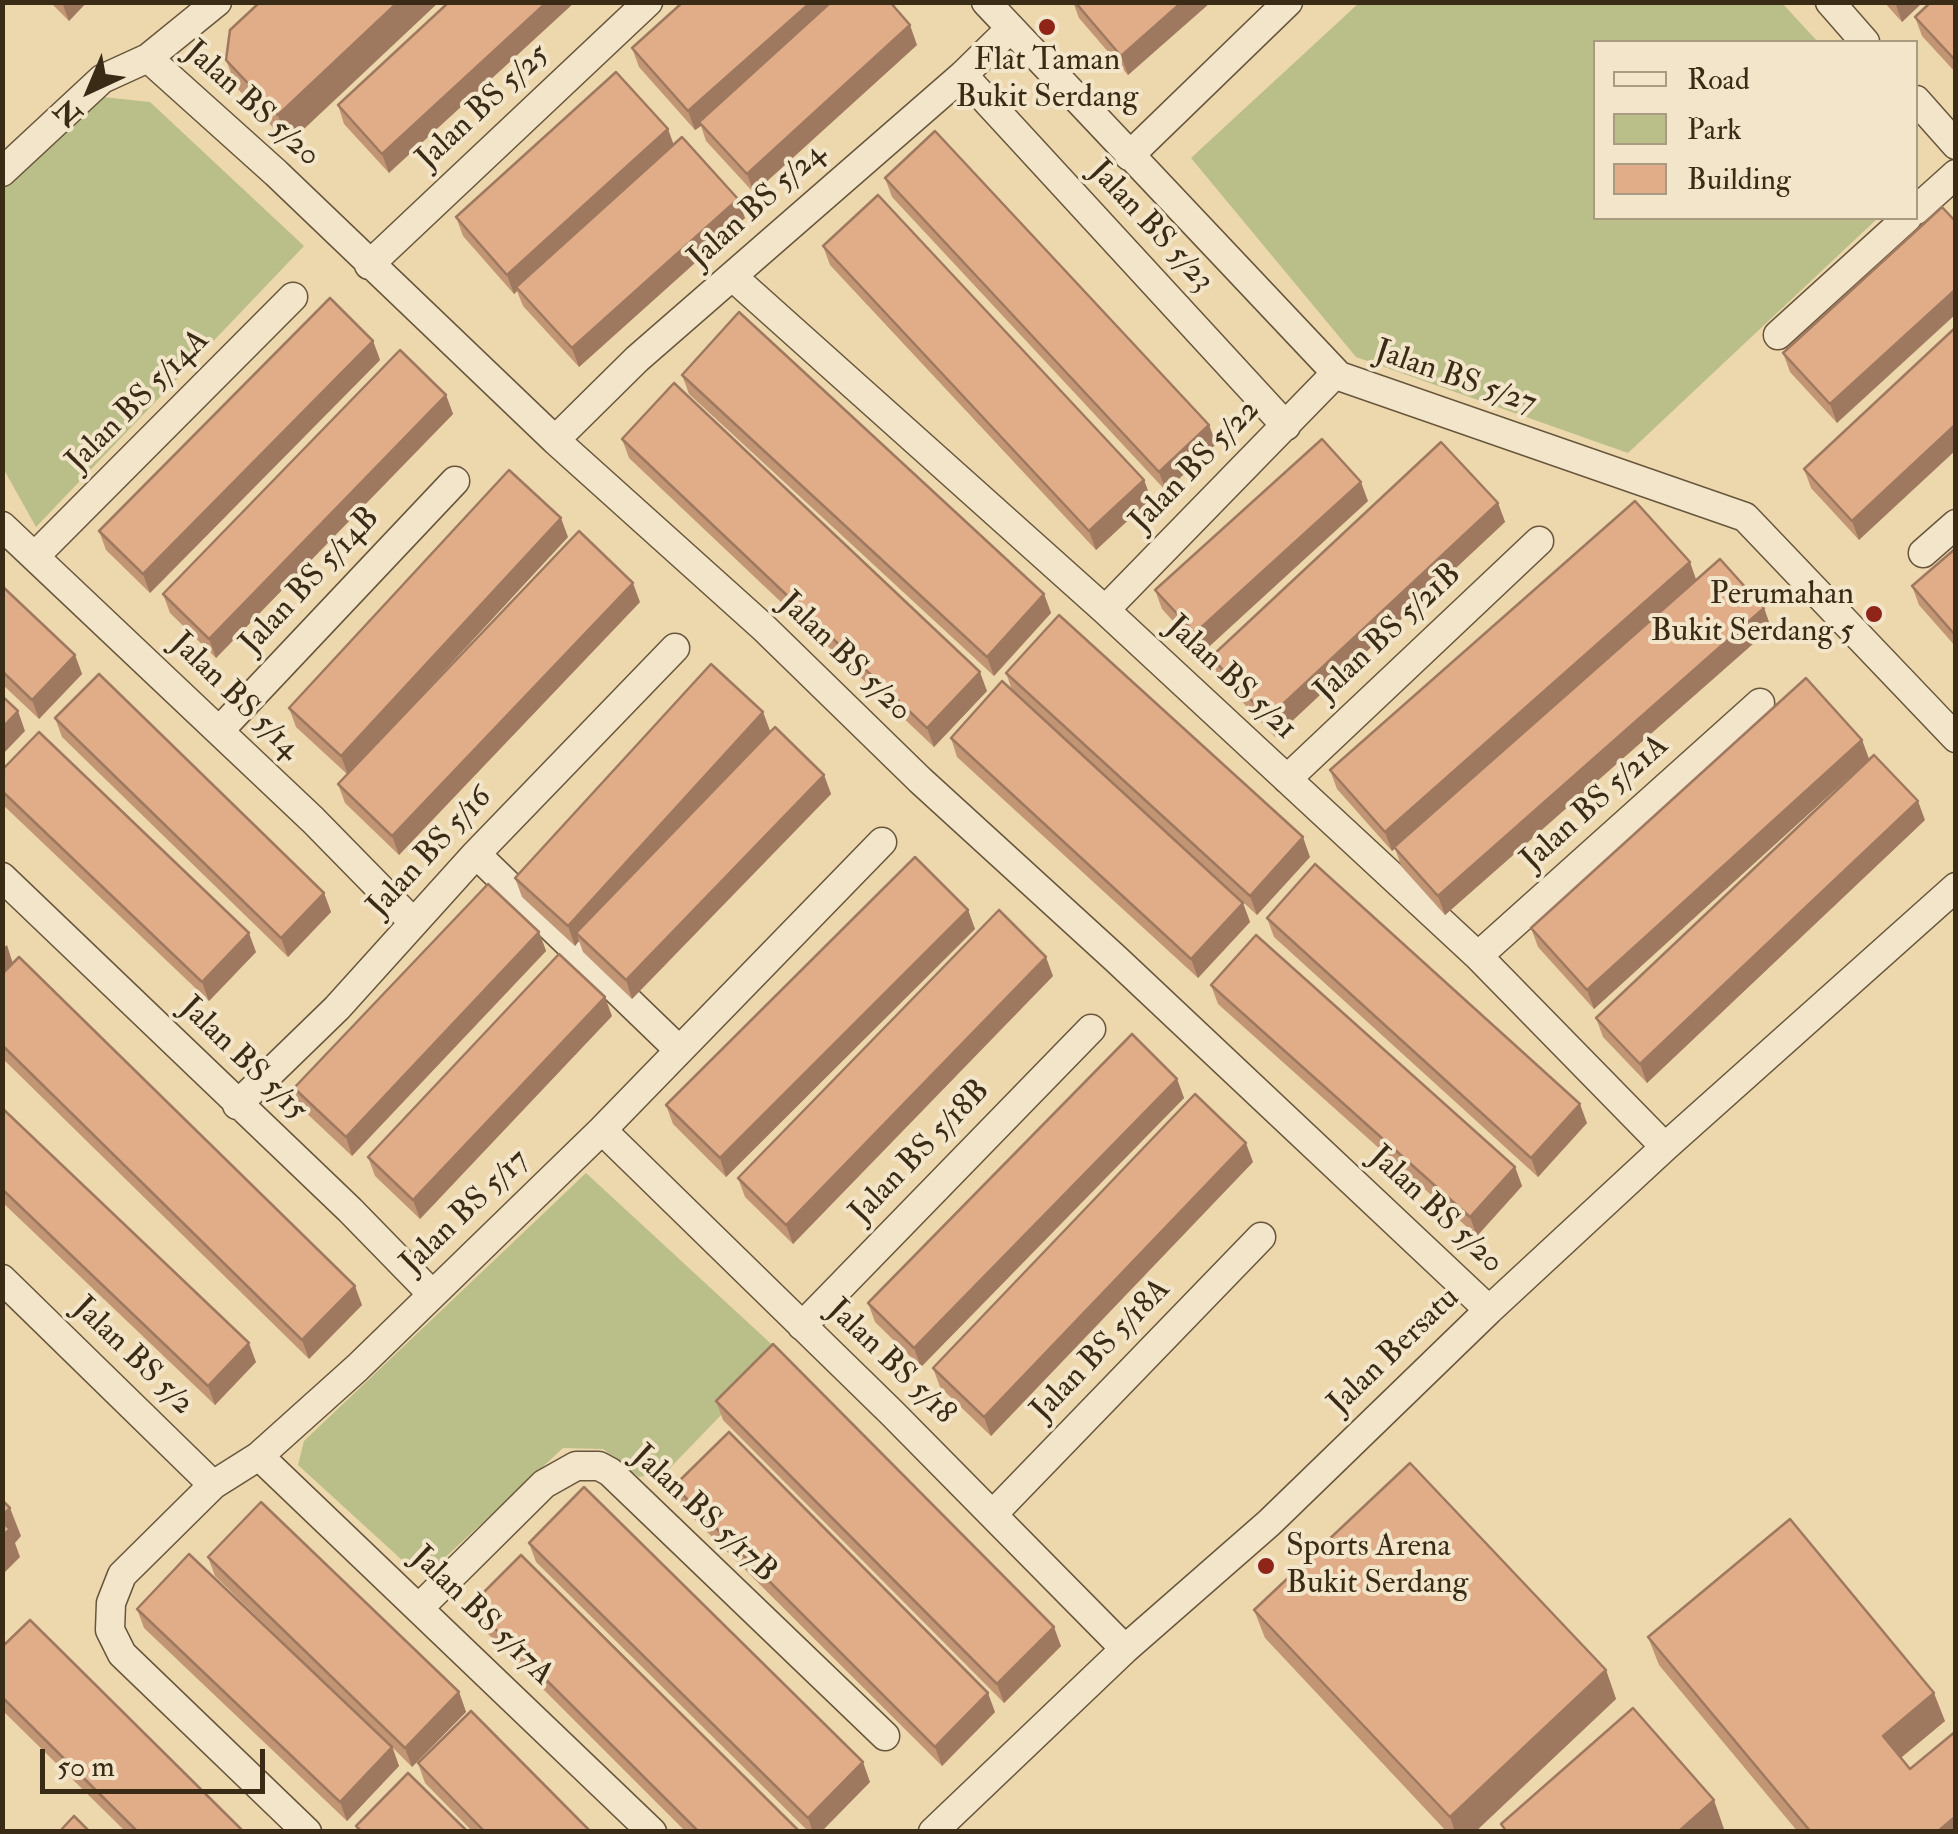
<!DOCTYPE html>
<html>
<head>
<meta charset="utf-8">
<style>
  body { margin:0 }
  #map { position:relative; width:1958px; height:1834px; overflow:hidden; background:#edd7ad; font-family:"IM FELL Double Pica",serif }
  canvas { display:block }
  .frame { position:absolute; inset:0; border:5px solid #3a2b16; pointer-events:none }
  .legend { position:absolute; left:1593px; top:40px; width:325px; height:180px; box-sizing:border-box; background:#f3e5ca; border:2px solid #a99b82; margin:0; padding:12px 18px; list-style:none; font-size:30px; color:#3a2b16 }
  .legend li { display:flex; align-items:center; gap:20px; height:50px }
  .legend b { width:50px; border:2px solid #a99b82 }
  .north { position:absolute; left:40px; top:40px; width:100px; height:100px; -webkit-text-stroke:8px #f3e5ca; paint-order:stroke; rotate:224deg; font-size:28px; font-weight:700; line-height:40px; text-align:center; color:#3a2b16 }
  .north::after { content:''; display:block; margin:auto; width:35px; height:45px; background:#3a2b16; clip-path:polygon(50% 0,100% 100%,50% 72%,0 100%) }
  .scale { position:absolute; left:40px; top:1749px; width:225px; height:45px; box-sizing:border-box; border:5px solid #3a2b16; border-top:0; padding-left:12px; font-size:30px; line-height:35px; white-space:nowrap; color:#3a2b16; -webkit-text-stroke:8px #f3e5ca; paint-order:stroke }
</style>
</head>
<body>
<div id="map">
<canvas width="1958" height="1834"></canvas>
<div class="frame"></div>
<ul class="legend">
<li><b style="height:12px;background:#f3e5ca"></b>Road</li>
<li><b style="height:28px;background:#babe88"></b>Park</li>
<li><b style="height:28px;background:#e1ad88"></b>Building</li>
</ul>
<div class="north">N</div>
<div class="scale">50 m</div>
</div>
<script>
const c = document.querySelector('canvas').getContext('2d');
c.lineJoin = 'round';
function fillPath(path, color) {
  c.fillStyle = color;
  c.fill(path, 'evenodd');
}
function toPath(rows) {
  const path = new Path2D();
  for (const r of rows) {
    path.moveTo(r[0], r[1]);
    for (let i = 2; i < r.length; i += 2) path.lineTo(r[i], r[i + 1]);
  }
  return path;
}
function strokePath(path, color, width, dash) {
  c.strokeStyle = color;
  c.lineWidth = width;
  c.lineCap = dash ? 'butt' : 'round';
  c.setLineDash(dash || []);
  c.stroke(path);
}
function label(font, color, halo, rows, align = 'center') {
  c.font = font + ' "IM FELL Double Pica",serif';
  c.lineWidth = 8;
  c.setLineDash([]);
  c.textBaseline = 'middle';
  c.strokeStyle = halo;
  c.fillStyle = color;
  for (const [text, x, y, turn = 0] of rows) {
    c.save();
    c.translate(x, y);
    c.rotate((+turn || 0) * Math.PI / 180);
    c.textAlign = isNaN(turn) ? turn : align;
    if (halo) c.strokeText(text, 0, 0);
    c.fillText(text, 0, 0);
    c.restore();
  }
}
const green = toPath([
  [1359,3,1782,3,1818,42,1596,42,1596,218,1878,218,1628,453,1356,357,1191,158],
  [93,96,150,102,304,246,36,527,3,468,2,187],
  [586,1173,781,1353,667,1471,639,1477,603,1449,563,1448,437,1565,402,1560,298,1465,304,1441]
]);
const street = toPath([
  [986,2,1339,376,1745,517,1956,738],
  [1830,2,1865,42],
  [148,58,276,173,555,440,763,627,920,780,1116,959,1489,1310],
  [963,75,1286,426],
  [1916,100,1956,145],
  [1129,156,1288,2],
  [2,172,102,79,148,58,217,2],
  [1916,210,1956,174],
  [369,265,648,2],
  [733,277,1105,610,1478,956,1665,1147],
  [1778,335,1907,218],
  [555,440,637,359,963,75,1010,29],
  [2,526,313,820,413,922],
  [1923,553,1956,524],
  [35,556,293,297],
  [1105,610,1336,373],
  [219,731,455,481],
  [1287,779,1539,541],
  [476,854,679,1050],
  [2,877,350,1210,432,1294],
  [1478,956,1760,703],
  [237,1105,337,1008,476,854,675,648],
  [602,1130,892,1413,1125,1649],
  [2,1279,213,1485],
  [802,1326,1091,1029],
  [259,1456,652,1832],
  [993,1514,1261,1237],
  [420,1607,544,1484,576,1466,599,1466,610,1472,885,1736],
  [307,1832,122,1654,110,1630,111,1603,122,1575,213,1485,259,1456,357,1368,602,1130,882,842],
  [933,1832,1125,1649,1269,1523,1489,1310,1665,1147,1956,887]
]);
const wall = toPath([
  [50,2,87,2,69,21],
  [260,2,288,144,237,88,226,60],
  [449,2,389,173,344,124,338,105],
  [1073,2,1211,2,1128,75,1079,18],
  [1884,2,1923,2,1902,22],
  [1956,2,1956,73,1922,36,1915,17],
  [917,45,754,193,706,141,701,126,695,130,639,67,632,48],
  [674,145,745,218,579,367,523,306,517,291,514,294,463,236,456,217],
  [885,178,1209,425,1216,444,1166,491,892,197],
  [1942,207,1837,423,1790,372,1783,353],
  [823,246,1144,480,1151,499,1096,550,830,265],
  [1956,327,1859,540,1811,488,1804,469],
  [373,341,380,360,150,593,106,550,99,531],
  [682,375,1044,594,1051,613,994,676,689,394],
  [446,395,453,414,216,658,170,613,163,594],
  [622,439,987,691,934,747,629,458],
  [1368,501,1202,653,1162,609,1155,590],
  [1498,503,1505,522,1275,737,1218,676,1211,657],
  [568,537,389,730,640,602,399,855,345,803,338,784,347,774,296,727,289,708],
  [1956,548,1956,647,1919,605,1912,586],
  [1696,581,1764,608,1771,628,1445,915,1401,866,1395,848,1392,851,1337,789,1330,770],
  [2,586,75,655,82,674,39,719,2,684],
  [1006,673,1310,857,1257,915,1157,824,1243,903,1250,922,1198,978,957,757,951,738,1012,690],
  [763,712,770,731,824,775,831,794,632,999,583,952,579,941,575,946,522,897,515,878],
  [55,718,324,893,331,912,288,957,62,737],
  [1862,740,1869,759,1594,1009,1538,947,1531,928],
  [2,770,256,952,209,1001,2,804],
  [1925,820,1647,1083,1603,1037,1596,1018],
  [968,910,975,929,726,1177,673,1124,666,1105],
  [1267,918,1587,1123,1538,1177,1274,937],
  [539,932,546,951,352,1156,300,1107,294,1088],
  [2,941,13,963,362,1305,309,1359,2,1058],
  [1053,976,793,1244,745,1197,738,1178],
  [1211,985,1515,1167,1522,1186,1477,1236,1218,1004],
  [612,1016,420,1219,375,1176,368,1157],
  [1177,1079,1184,1098,921,1367,875,1322,868,1303],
  [2,1108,256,1362,215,1405,2,1202],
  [1253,1162,991,1436,940,1387,933,1368],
  [716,1401,1061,1646,1004,1703,723,1420],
  [674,1486,995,1712,942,1766,681,1506],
  [529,1543,870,1782,821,1832,809,1832,536,1562],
  [208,1557,459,1692,466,1712,412,1767,393,1748,399,1766,347,1821,144,1628,137,1609,352,1709,215,1576],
  [471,1605,800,1832,686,1832,478,1624],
  [1254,1610,1606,1670,1616,1699,1475,1832,1447,1832,1265,1638],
  [1648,1637,1945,1721,1901,1758,1956,1832,1798,1832,1659,1665],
  [2,1647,244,1832,126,1832,2,1710],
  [418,1763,591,1832,473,1832,425,1783]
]);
const shadedWall = toPath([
  [62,2,87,2,69,21],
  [398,2,439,2,288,144,278,115],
  [547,2,575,2,389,173,382,154],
  [811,2,840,2,699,122,701,126,695,130,688,111],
  [1182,2,1211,2,1128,75,1121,56],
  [1895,2,1923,2,1902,22],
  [910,25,917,45,754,193,747,174],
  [668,129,675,148,516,287,517,291,514,294,507,275],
  [738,199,745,218,579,367,572,348],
  [1956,289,1956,314,1837,423,1830,404],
  [373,341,380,360,150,593,143,574],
  [446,395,453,414,216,658,209,639],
  [1956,424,1956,450,1859,540,1852,521],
  [1209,425,1216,444,1166,491,1159,472],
  [1144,480,1151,499,1096,550,1089,531],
  [1361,482,1368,501,1202,653,1195,633],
  [1498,503,1505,522,1275,737,1268,718],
  [561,518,568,537,348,775,341,756],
  [1690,562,1697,582,1392,851,1385,832],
  [633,583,640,602,399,855,392,836],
  [1044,594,1051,613,994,676,987,657],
  [1764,608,1771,628,1445,915,1438,896],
  [75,655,82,674,39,719,32,700],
  [980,672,987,691,934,747,927,728],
  [18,711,25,731,2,755,2,728],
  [763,712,770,731,576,933,579,941,575,946,568,926],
  [1862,740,1869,759,1594,1009,1587,990],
  [824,775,831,794,632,999,626,980],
  [1918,801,1925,820,1647,1083,1640,1064],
  [1303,837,1310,857,1257,915,1250,896],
  [324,893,331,912,288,957,281,938],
  [1243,903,1250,922,1198,978,1191,959],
  [968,910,975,929,726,1177,720,1158],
  [539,932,546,951,352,1156,346,1137],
  [249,933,256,952,209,1001,202,982],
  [7,945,13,964,2,976,2,949],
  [1046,957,1053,976,793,1244,786,1225],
  [605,997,612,1016,420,1219,413,1200],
  [1177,1079,1184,1098,921,1367,914,1348],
  [1580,1104,1587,1123,1538,1177,1531,1158],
  [1246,1143,1253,1162,991,1436,984,1417],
  [1515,1167,1522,1186,1477,1236,1470,1217],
  [355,1286,362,1305,309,1359,302,1340],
  [249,1343,256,1362,215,1405,208,1386],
  [10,1508,21,1536,15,1543,20,1557,2,1575,2,1516],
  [1054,1627,1061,1646,1004,1703,997,1684],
  [1606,1670,1616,1699,1475,1832,1455,1832,1450,1817],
  [459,1692,466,1712,412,1767,405,1748],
  [988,1693,995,1712,942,1766,935,1747],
  [1934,1693,1945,1721,1893,1764,1883,1736],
  [392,1747,399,1766,347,1821,340,1802],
  [863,1762,870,1782,821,1832,813,1832,808,1818],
  [1714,1800,1724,1829,1721,1832,1678,1832],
  [1956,1816,1956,1832,1937,1832]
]);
const building = toPath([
  [260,2,398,2,278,115,226,60,230,30,260,2],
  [449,2,547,2,382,154,338,105,449,2],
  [683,2,811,2,688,111,632,48,683,2],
  [831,2,890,2,910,25,747,174,699,122,831,2],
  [1075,2,1182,2,1121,56,1075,2],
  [1931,2,1956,2,1956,61,1915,17,1931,2],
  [616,72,668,129,507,275,456,217,616,72],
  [935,131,1209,425,1159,472,885,178,935,131],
  [682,137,738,199,572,348,516,287,682,137],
  [878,195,1144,480,1089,531,823,246,878,195],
  [1942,207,1956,222,1956,289,1830,404,1783,353,1942,207],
  [330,298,373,341,143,574,99,531,330,298],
  [739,312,1044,594,987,657,682,375,739,312],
  [1956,327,1956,424,1852,521,1804,469,1956,327],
  [400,350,446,395,209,639,163,594,400,350],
  [674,383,980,672,927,728,622,439,674,383],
  [1322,439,1361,482,1195,633,1155,590,1322,439],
  [1441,442,1498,503,1268,718,1211,657,1441,442],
  [509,470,561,518,341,756,289,708,509,470],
  [1635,501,1690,562,1385,832,1330,770,1635,501],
  [579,531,633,583,392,836,338,784,579,531],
  [1956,548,1956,636,1912,586,1956,548],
  [1720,559,1764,608,1438,896,1394,847,1720,559],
  [2,586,75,655,32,700,2,671,2,586],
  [1059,615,1303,837,1250,896,1006,673,1059,615],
  [711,664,763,712,568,926,515,878,711,664],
  [99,674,324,893,281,938,55,718,99,674],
  [1806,678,1862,740,1587,990,1531,928,1806,678],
  [1002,681,1243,903,1191,959,951,738,1002,681],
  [2,696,18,711,2,728,2,696],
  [775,727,824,775,626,980,576,933,775,727],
  [39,732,249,933,202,982,2,791,2,770,39,732],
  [1874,755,1918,801,1640,1064,1596,1018,1874,755],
  [915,857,968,910,720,1158,666,1105,915,857],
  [1315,864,1580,1104,1531,1158,1267,918,1315,864],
  [488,884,539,932,346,1137,294,1088,488,884],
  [999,910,1046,957,786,1225,738,1178,999,910],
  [1256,935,1515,1167,1470,1217,1211,985,1256,935],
  [559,954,605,997,413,1200,368,1157,559,954],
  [19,957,355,1286,302,1340,2,1045,2,974,19,957],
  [1132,1034,1177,1079,914,1348,868,1303,1132,1034],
  [1195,1094,1246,1143,984,1417,933,1368,1195,1094],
  [2,1108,249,1343,208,1386,2,1189,2,1108],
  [773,1344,1054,1627,997,1684,716,1401,773,1344],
  [729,1432,988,1693,935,1747,674,1486,729,1432],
  [1410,1463,1606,1670,1450,1817,1254,1610,1410,1463],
  [584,1487,863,1762,808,1818,529,1543,584,1487],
  [2,1500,10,1508,2,1516,2,1500],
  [261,1502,459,1692,405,1748,208,1557,261,1502],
  [1790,1519,1934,1693,1883,1736,1910,1769,1956,1731,1956,1816,1937,1832,1811,1832,1648,1637,1790,1519],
  [2,1522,10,1529,2,1536,2,1522],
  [189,1554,392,1747,340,1802,137,1609,189,1554],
  [521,1555,800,1832,699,1832,471,1605,521,1555],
  [30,1620,244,1832,138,1832,2,1697,2,1647,30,1620],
  [1633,1708,1714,1800,1678,1832,1507,1832,1501,1824,1633,1708],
  [471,1711,591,1832,485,1832,418,1763,471,1711],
  [408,1773,468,1832,362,1832,356,1826,408,1773],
  [74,1816,90,1832,59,1832,74,1816]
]);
const markers = [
  [1047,27,10,"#8f2418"],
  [1874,614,10,"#8f2418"],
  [1266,1566,10,"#8f2418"]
];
const poiNames = [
  ["Flat Taman",1047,62],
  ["Bukit Serdang",1047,99],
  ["Perumahan",1854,596,"right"],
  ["Bukit Serdang 5",1854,633,"right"],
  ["Sports Arena",1286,1548,"left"],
  ["Bukit Serdang",1286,1585,"left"]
];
const streetNames = [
  ["Jalan BS 5/20",251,105,42],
  ["Jalan BS 5/25",484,108,-43],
  ["Jalan BS 5/24",758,207,-42],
  ["Jalan BS 5/23",1150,227,47],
  ["Jalan BS 5/27",1455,379,19],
  ["Jalan BS 5/14A",139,402,-45],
  ["Jalan BS 5/22",1196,467,-46],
  ["Jalan BS 5/14B",311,582,-47],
  ["Jalan BS 5/21B",1389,634,-43],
  ["Jalan BS 5/20",844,658,44],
  ["Jalan BS 5/21",1230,679,43],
  ["Jalan BS 5/14",234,697,44],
  ["Jalan BS 5/21A",1596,804,-42],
  ["Jalan BS 5/16",431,853,-47],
  ["Jalan BS 5/15",242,1060,44],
  ["Jalan BS 5/18B",921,1153,-46],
  ["Jalan BS 5/20",1435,1211,43],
  ["Jalan BS 5/17",466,1213,-44],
  ["Jalan BS 5/18A",1102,1351,-46],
  ["Jalan Bersatu",1395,1352,-44],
  ["Jalan BS 5/2",132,1357,44],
  ["Jalan BS 5/18",890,1363,44],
  ["Jalan BS 5/17B",703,1515,43],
  ["Jalan BS 5/17A",481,1617,44]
];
fillPath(green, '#babe88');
strokePath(street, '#67563c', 31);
strokePath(street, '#f3e5ca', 28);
fillPath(wall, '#c29575');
fillPath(shadedWall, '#9e795f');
fillPath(building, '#e1ad88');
strokePath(building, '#9e795f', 2.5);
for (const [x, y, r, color] of markers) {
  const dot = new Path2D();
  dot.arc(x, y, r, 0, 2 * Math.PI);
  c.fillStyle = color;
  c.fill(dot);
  strokePath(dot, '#f3e5ca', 4);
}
label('32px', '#3a2b16', '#f3e5ca', poiNames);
label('32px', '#3a2b16', '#f3e5ca', streetNames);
</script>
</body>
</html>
